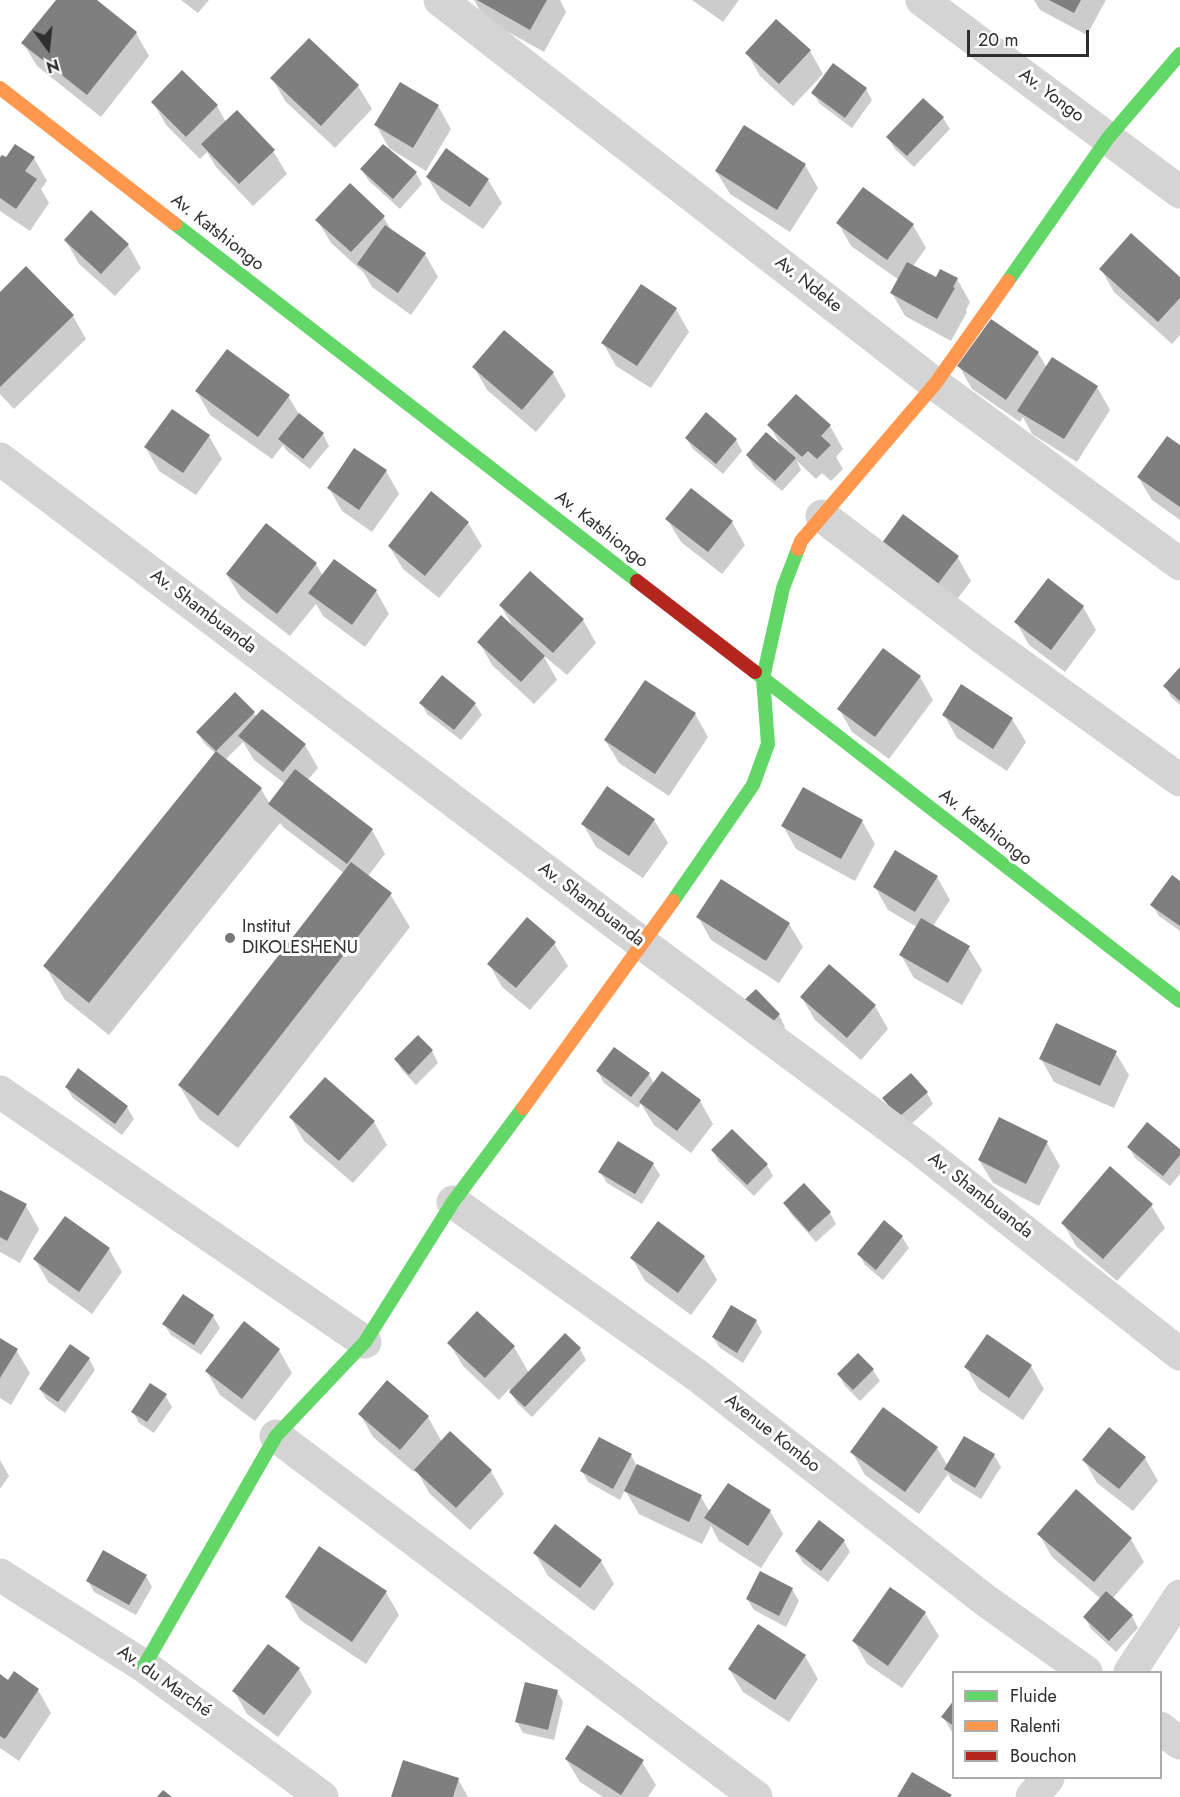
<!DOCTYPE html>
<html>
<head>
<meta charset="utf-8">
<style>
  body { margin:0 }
  #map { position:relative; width:1180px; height:1797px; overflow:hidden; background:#fff; font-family:Jost,sans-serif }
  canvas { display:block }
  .legend { position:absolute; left:952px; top:1671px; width:210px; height:108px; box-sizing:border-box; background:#fff; border:2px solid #acacac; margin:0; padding:8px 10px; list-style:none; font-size:18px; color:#2f2f2f }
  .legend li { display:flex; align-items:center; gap:12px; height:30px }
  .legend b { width:30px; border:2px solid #acacac }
  .north { position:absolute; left:18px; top:18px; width:60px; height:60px; -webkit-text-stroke:4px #fff; paint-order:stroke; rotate:165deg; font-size:16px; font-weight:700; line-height:24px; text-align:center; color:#2f2f2f }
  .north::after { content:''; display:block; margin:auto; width:21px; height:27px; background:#2f2f2f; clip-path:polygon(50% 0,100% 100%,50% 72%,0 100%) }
  .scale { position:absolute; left:967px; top:30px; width:122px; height:27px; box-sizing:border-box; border:3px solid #2f2f2f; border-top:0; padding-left:8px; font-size:18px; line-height:21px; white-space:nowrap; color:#2f2f2f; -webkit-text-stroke:4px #fff; paint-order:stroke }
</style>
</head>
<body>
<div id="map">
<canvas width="1180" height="1797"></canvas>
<ul class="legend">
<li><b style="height:8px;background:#63d668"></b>Fluide</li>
<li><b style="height:8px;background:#ff974d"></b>Ralenti</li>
<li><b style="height:8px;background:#b3261e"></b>Bouchon</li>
</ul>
<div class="north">N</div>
<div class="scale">20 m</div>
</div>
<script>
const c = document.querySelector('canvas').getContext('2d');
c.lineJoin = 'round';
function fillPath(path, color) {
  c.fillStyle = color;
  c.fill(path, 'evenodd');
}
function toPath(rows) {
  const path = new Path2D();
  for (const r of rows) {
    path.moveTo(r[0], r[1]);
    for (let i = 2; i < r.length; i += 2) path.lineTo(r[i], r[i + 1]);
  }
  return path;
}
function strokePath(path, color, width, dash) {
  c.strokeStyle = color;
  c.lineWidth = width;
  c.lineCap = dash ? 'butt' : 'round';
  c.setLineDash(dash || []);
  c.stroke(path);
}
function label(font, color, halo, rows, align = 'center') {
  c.font = font + ' Jost,sans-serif';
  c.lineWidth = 6;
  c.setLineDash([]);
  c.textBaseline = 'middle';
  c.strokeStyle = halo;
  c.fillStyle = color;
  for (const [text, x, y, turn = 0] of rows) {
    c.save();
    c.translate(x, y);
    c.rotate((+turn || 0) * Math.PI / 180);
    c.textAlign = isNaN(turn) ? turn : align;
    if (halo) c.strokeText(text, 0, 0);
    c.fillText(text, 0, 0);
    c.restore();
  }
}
const shadow = toPath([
  [58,0,94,0,136,33,149,56,101,117,37,66,23,43],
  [181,0,209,0,198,13],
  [474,0,560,0,566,12,544,52,485,19],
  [692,0,739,0,723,22],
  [1034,0,1106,0,1087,35,1040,10],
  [309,40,358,86,372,109,335,148,285,101,272,78],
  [810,51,823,74,793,106,760,76,747,53],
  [182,73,217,106,226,122,273,151,287,174,253,206,216,167,207,152,200,159,166,125,153,102],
  [866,89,872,100,852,128,820,104,813,93],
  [923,100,943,118,950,129,914,167,895,149,888,138],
  [438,106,451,129,426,171,389,148,376,125],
  [0,155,2,158,34,158,47,181,41,189,49,203,30,231,0,211],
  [805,165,818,188,790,232,730,194,716,171],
  [362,170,416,173,422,184,400,209,369,181],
  [427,177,488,180,502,203,483,229,441,200],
  [383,217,392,231,425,254,438,277,411,315,372,287,364,273,331,243,317,220],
  [838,223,913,225,926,248,913,266,936,279,957,279,970,302,966,310,967,312,951,341,905,316,892,293,899,280,851,246],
  [66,241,128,245,141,268,115,296,79,264],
  [1101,269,1180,279,1180,335,1172,344,1114,292],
  [0,294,73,316,86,339,14,409,0,394],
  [676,309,689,332,651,388,616,366,603,343],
  [1038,353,1047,368,1097,387,1110,410,1077,462,1032,434,1023,417,1020,422,972,389,959,366],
  [474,367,553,373,566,396,536,432,487,390],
  [197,392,288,396,300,416,323,434,329,446,310,469,286,450,283,445,272,459,210,415],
  [769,425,830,426,843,449,836,457,843,469,831,481,822,473,816,479,797,461,801,470,782,491,754,467,747,455,782,447],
  [209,436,222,459,196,495,159,471,146,448],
  [686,438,736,440,742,451,723,474,693,449],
  [1180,447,1180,520,1152,500,1138,477],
  [386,471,399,494,372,532,342,511,329,488],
  [904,517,958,558,971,581,948,611],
  [667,519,732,522,745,545,722,574,681,542],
  [468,523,482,546,439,598,403,569,389,546],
  [316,564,323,576,376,591,389,614,365,647,323,616,316,604,290,636,241,598,227,575],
  [1049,581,1083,607,1096,630,1065,672,1029,645,1016,622],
  [501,606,583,620,596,643,567,675,543,655,557,680,534,704,492,665,479,642,513,627],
  [1180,669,1180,705,1171,697,1165,686],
  [920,677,933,700,889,759,852,732,839,709],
  [421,703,475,704,482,715,461,740,427,714],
  [254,713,257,717,305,745,318,768,307,781,372,830,385,854,368,876,390,894,410,927,238,1148,199,1119,179,1085,344,873,283,827,280,823,109,1035,65,1000,45,966,216,754,204,743,197,732],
  [243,742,254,760,285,784,270,804,261,789,225,760],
  [695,714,708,737,669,796,619,763,605,740],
  [944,715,1012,719,1026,742,1007,771,957,738],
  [654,820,668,843,643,878,596,847,583,824],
  [862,821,875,844,855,881,796,849,783,826],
  [937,877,950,900,933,926,968,947,982,970,962,1005,914,978,901,955,917,927,888,910,875,887],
  [721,882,789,924,803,947,779,983,711,940,698,917],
  [1180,883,1180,931,1159,916,1152,905],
  [554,943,568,966,530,1010,502,987,489,964],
  [756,991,779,1015,785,1027,773,1039],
  [802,998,875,1006,888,1029,861,1060,815,1020],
  [418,1037,432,1051,438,1063,416,1085,402,1070,396,1059],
  [1115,1052,1129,1075,1114,1108,1054,1082,1041,1059],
  [78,1071,127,1107,134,1119,122,1135,73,1098,66,1087],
  [598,1072,649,1074,654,1084,700,1101,713,1124,691,1153,654,1125,641,1104,638,1108,604,1083],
  [911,1075,927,1093,933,1104,907,1128,891,1110,884,1098],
  [291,1118,374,1122,387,1145,353,1183,304,1141],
  [1047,1143,1060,1166,1039,1206,993,1183,979,1160],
  [1129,1147,1180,1151,1180,1174,1170,1186,1135,1158],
  [713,1151,767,1165,773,1176,754,1196,719,1162],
  [653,1164,660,1175,642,1204,607,1183,600,1172],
  [0,1192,26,1206,39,1229,20,1263,0,1252],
  [785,1203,830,1213,836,1224,816,1242,791,1214],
  [1151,1205,1165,1228,1117,1281,1076,1246,1063,1223],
  [902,1237,909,1248,883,1280,865,1265,859,1254],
  [109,1249,122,1272,92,1314,48,1282,35,1259],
  [704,1257,717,1280,691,1315,645,1281,632,1258],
  [183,1296,213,1316,220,1328,201,1355,171,1335,164,1324],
  [756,1321,762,1332,743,1363,720,1348,713,1337],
  [244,1324,279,1350,292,1373,255,1421,220,1395,207,1372],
  [0,1340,16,1350,30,1373,11,1405,0,1398],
  [449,1343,514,1347,529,1373,580,1349,586,1360,532,1417,517,1403,509,1389,499,1400,463,1366],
  [858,1355,873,1370,880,1381,860,1401,845,1386,839,1375],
  [89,1359,95,1370,65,1413,47,1400,40,1389],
  [1031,1366,1044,1389,1023,1420,979,1390,966,1367],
  [165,1395,172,1407,154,1433,139,1423,133,1412],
  [884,1409,937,1448,948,1466,965,1438,994,1455,1001,1467,981,1499,952,1481,948,1474,919,1514,865,1475,852,1452],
  [360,1414,428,1417,442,1442,491,1471,504,1494,470,1530,429,1493,416,1469,414,1472,373,1437],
  [600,1439,631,1455,637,1466,701,1497,710,1512,770,1511,783,1534,761,1568,719,1541,711,1526,702,1544,639,1514,625,1490,620,1500,588,1482,582,1471],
  [1145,1458,1158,1481,1133,1511,1097,1483,1084,1460],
  [0,1460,9,1476,0,1489],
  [1039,1534,1131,1539,1144,1562,1112,1599,1132,1616,1138,1628,1116,1652,1091,1629,1085,1617,1101,1599,1052,1557],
  [844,1541,850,1552,828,1582,803,1563,796,1551],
  [535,1553,601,1561,614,1584,594,1611,548,1576],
  [761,1573,792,1589,799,1601,786,1627,754,1610,747,1599],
  [146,1576,152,1587,136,1615,94,1592,88,1581],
  [891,1589,925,1613,939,1636,902,1688,867,1664,854,1641],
  [386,1592,399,1615,366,1664,300,1620,287,1597],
  [805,1656,818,1679,789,1722,743,1692,729,1669],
  [299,1669,312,1692,278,1737,247,1714,234,1691],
  [0,1676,9,1682,38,1690,51,1713,19,1761,0,1748],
  [557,1691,563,1702,554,1740,523,1733,517,1722],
  [954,1703,954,1735,943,1717],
  [566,1759,642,1762,656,1785,648,1797,603,1797,580,1782],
  [458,1779,468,1797,393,1797]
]);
const building = toPath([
  [56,0,97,0,137,32,87,95,21,43],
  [477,0,547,0,530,30],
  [1049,0,1081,0,1074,13],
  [776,19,811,50,779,84,745,53],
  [309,38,359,85,321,126,270,78],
  [833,63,867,88,845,118,811,93],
  [182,70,218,105,186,137,151,102],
  [400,82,439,105,413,148,374,125],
  [923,98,944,117,907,156,886,137],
  [237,110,275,150,239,184,201,144],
  [744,125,806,164,777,210,715,171],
  [15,144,35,157,25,171,37,179,16,209,0,198,0,158,2,155,6,157],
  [383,144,417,172,393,199,360,169],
  [446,148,489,179,470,207,426,177],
  [350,183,385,216,351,252,315,220],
  [863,187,914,224,887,260,836,223],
  [91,210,129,244,101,274,64,240],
  [385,225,426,253,398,293,357,264],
  [1131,233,1180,277,1180,298,1158,322,1099,269],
  [907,262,936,277,940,269,958,278,953,287,955,288,937,319,890,293],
  [26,266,74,315,0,387,0,292],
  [641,284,677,308,637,366,601,343],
  [991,319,1039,352,1006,400,957,366],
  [504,330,554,372,522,410,472,367],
  [227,349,290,395,258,437,195,391],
  [1052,357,1098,386,1064,439,1017,411],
  [796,394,831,425,821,436,831,445,817,459,808,451,802,457,767,425],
  [172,409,210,435,183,473,144,447],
  [706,412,737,439,716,464,685,438],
  [299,413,324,433,303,459,278,439],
  [766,432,796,458,775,481,746,455],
  [1167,436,1180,445,1180,507,1137,477],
  [354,448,387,470,359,510,327,488],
  [691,488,733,521,708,552,665,519],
  [431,491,469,522,425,576,388,546],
  [903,514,959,556,934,589,879,547],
  [266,523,317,563,277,614,226,574],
  [334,559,377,590,352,625,308,593],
  [530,571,584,619,553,653,499,605],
  [1048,578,1084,606,1051,650,1014,622],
  [501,615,545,656,521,682,477,642],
  [883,648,921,676,875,737,837,709],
  [1180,667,1180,701,1163,686],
  [442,675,476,703,454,730,419,703],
  [645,680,696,713,655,774,604,740],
  [961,684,1013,718,993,749,942,715],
  [235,692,255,712,216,751,196,732],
  [262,709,306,744,283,772,238,736],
  [216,751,262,788,89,1003,43,966],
  [295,769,373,829,347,864,268,804],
  [607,786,655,819,629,856,581,824],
  [803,787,863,820,841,859,781,826],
  [895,850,938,876,915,912,873,887],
  [351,862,392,893,218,1116,178,1085],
  [1172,875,1180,881,1180,926,1150,905],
  [721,879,790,923,766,961,696,917],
  [527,917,556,942,516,988,487,964],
  [921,918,970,946,948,983,899,955],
  [829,964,876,1005,847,1038,800,997],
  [756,989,780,1014,766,1029,741,1003],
  [1056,1023,1117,1051,1100,1086,1039,1059],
  [418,1035,433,1050,409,1075,394,1059],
  [614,1047,650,1073,631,1097,596,1071],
  [78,1068,128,1106,115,1124,65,1087],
  [662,1071,701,1100,677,1131,639,1102],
  [911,1073,928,1092,899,1117,882,1098],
  [325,1077,375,1121,339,1161,289,1117],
  [999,1117,1048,1141,1026,1184,978,1160],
  [1147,1122,1180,1149,1180,1155,1163,1176,1127,1147],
  [732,1129,768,1164,747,1185,711,1150],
  [618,1141,654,1163,635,1194,598,1172],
  [1110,1166,1153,1204,1103,1259,1061,1223],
  [804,1183,831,1212,809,1232,783,1203],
  [0,1190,27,1204,7,1241,0,1237],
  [65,1216,110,1248,79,1292,33,1259],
  [884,1220,903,1236,876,1270,857,1254],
  [658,1221,705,1256,678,1293,630,1258],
  [183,1294,214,1315,194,1345,162,1324],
  [731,1305,757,1320,737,1353,712,1337],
  [477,1311,515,1346,485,1378,447,1343],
  [244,1321,280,1349,242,1399,205,1371],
  [565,1333,581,1348,525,1407,509,1392],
  [987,1334,1032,1365,1009,1398,964,1367],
  [0,1338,18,1349,0,1378],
  [70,1344,90,1358,58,1402,39,1389],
  [858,1353,874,1369,853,1390,837,1374],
  [387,1380,429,1416,400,1450,358,1414],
  [150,1383,167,1394,147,1422,131,1412],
  [883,1407,938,1447,905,1492,850,1452],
  [1109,1427,1146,1457,1119,1489,1082,1460],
  [450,1431,492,1470,456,1508,414,1470],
  [964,1436,995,1454,975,1488,944,1469],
  [599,1437,632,1454,613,1489,580,1471],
  [637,1464,702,1495,689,1522,624,1491],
  [728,1483,771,1510,748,1546,704,1518],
  [1076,1489,1132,1538,1094,1582,1037,1534],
  [819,1520,845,1540,821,1571,795,1551],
  [555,1524,602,1560,580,1588,533,1553],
  [319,1546,387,1591,352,1642,285,1597],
  [103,1550,147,1575,129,1605,86,1581],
  [760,1571,793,1588,779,1616,746,1599],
  [890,1587,926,1612,888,1666,852,1641],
  [1106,1591,1133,1615,1109,1641,1083,1617],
  [758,1624,806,1655,775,1700,728,1669],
  [268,1644,300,1668,264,1715,232,1691],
  [14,1671,39,1689,5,1739,0,1736,0,1674,8,1680],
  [525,1682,558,1690,548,1730,515,1722],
  [954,1700,954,1726,941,1717],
  [587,1725,644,1760,621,1795,565,1759],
  [403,1760,459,1778,453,1797,391,1797],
  [912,1772,952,1795,950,1797,897,1797],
  [163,1790,172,1797,157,1797]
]);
const street = toPath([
  [440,0,935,384,1180,564],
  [922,0,1180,192],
  [0,459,643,944,921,1150,1180,1354],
  [822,516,987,641,1180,780],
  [0,1092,365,1342],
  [453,1202,698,1376,985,1600,1086,1672],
  [276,1436,756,1797],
  [0,1575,144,1666,322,1797],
  [1130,1672,1180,1596],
  [1160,1728,1180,1743],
  [1032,1797,1048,1778]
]);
const fast = toPath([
  [175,224,637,581],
  [1008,281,1108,138,1180,54],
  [755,672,1180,1001],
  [673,901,753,785,768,744,763,678,783,588,798,549],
  [144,1666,276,1436,365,1342,453,1202,523,1108]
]);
const slow = toPath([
  [0,88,175,224],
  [798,549,801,541,935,384,1008,281],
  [523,1108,673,901]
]);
const jam = toPath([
  [637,581,755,672]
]);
const markers = [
  [230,938,6,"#787878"]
];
const streetNames = [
  ["Av. Yongo",1051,96,37],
  ["Av. Katshiongo",217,233,38],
  ["Av. Ndeke",808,285,38],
  ["Av. Katshiongo",601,530,38],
  ["Av. Shambuanda",203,612,37],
  ["Av. Katshiongo",985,828,38],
  ["Av. Shambuanda",591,905,37],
  ["Av. Shambuanda",980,1196,38],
  ["Avenue Kombo",772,1434,38],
  ["Av. du Marché",164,1682,35]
];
const poiNames = [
  ["Institut",242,928],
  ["DIKOLESHENU",242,949]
];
fillPath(shadow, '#0003');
fillPath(building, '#7f7f7f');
strokePath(street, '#d4d4d4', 33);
strokePath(fast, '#63d668', 14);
strokePath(slow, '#ff974d', 14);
strokePath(jam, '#b3261e', 14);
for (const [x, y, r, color] of markers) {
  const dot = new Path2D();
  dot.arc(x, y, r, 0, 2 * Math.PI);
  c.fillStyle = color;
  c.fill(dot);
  strokePath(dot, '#fff', 2);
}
label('18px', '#2f2f2f', '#fff', streetNames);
label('18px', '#2f2f2f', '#fff', poiNames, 'left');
</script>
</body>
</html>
